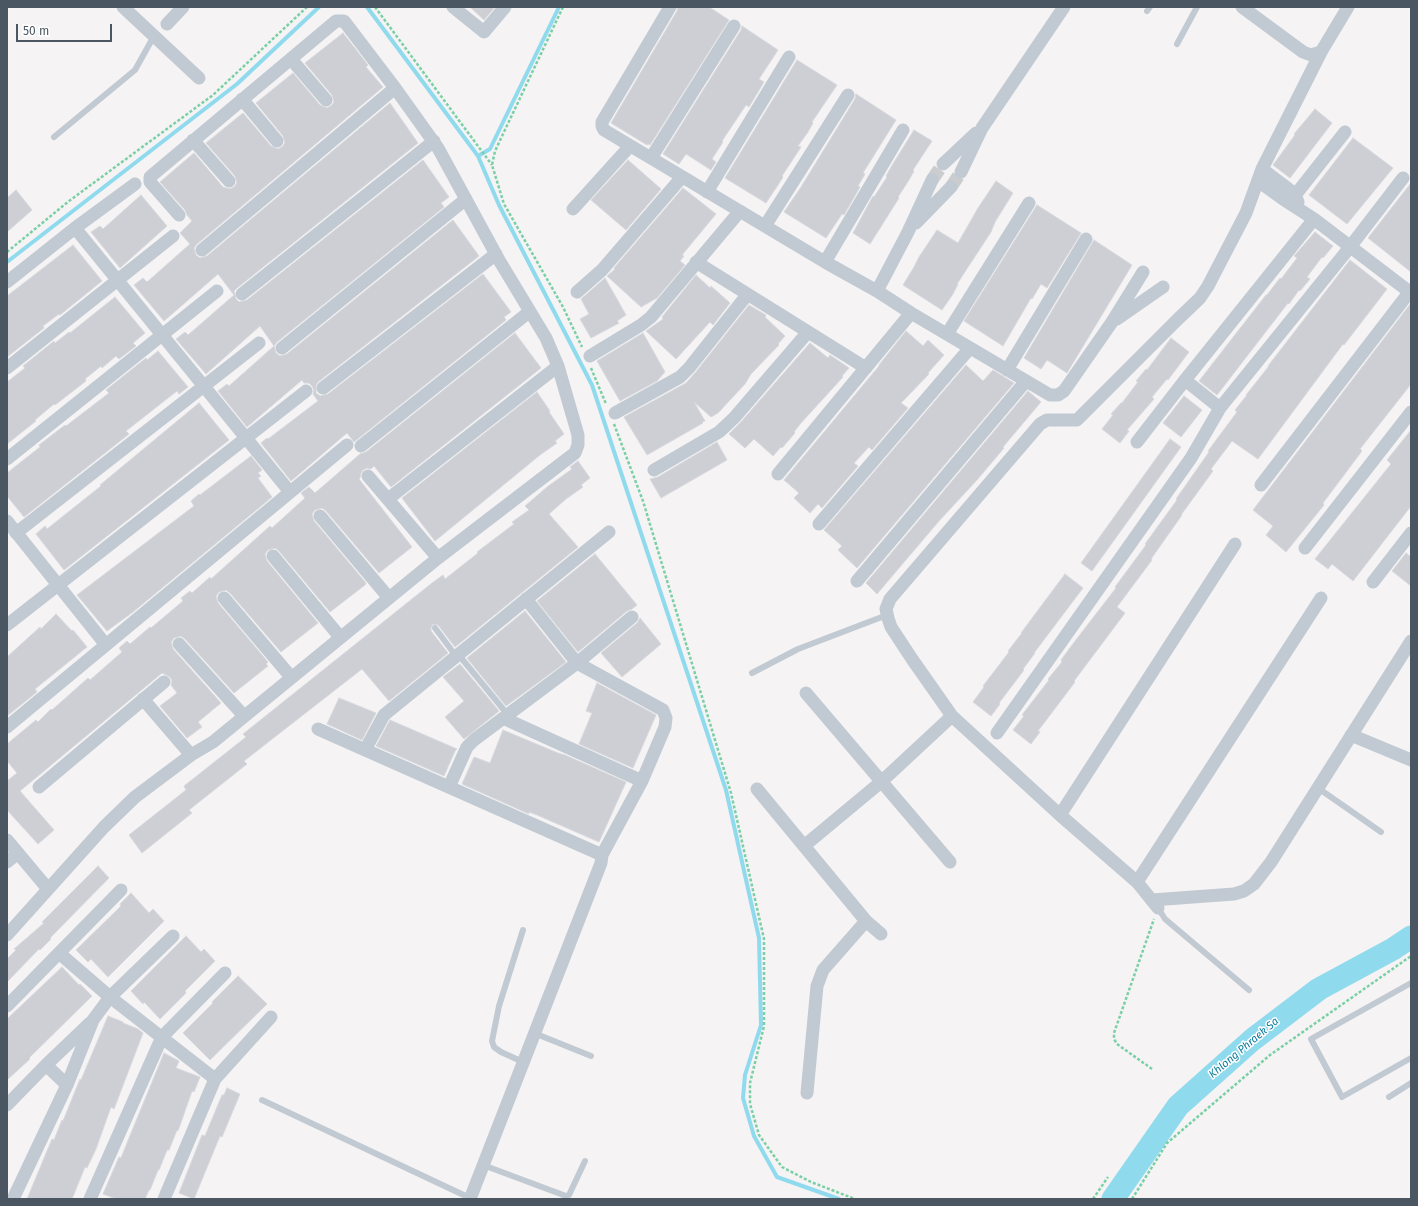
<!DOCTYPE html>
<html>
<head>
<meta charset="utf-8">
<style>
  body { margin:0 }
  #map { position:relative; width:1418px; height:1206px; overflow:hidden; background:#f5f3f3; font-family:"Fira Sans",sans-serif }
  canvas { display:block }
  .frame { position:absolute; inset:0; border:8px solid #4a5661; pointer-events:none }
  .scale { position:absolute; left:16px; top:24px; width:96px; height:18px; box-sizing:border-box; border:2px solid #4a5661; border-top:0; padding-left:5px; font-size:12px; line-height:14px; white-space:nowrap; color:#4a5661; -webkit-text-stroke:3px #fff; paint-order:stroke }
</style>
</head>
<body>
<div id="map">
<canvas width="1418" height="1206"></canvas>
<div class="frame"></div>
<div class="scale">50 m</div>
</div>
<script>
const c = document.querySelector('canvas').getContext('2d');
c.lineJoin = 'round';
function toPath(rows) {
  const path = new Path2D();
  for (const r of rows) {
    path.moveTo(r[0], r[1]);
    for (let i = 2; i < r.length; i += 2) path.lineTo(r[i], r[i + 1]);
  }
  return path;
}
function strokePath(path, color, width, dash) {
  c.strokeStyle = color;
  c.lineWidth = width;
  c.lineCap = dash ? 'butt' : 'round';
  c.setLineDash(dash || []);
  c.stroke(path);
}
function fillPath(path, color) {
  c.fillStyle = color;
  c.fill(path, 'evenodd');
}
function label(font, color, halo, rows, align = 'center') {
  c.font = font + ' "Fira Sans",sans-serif';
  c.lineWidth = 3;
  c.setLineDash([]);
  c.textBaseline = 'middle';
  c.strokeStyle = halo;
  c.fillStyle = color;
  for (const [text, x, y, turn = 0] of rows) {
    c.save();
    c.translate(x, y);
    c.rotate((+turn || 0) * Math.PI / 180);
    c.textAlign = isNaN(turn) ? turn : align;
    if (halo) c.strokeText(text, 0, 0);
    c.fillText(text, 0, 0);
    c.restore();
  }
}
const stream = toPath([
  [367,7,478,156,499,205,592,385,726,790,759,938,761,1025,745,1075,743,1098,754,1136,777,1177,839,1199],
  [478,156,490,149,559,7],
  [7,262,237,84,319,7]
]);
const river = toPath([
  [1113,1199,1178,1106,1252,1040,1319,989,1393,949,1411,937]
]);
const building = toPath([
  [470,7,495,7,484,20,470,7],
  [678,7,709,7,729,20,650,145,648,144,647,145,611,123,677,11,678,7],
  [742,26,778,50,759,79,764,82,749,107,746,105,722,141,723,142,712,159,716,162,711,170,686,154,679,164,663,154,741,30,742,26],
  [343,33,368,65,366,67,383,87,197,244,194,248,196,255,200,258,207,256,390,103,418,143,237,288,234,291,236,299,239,302,247,300,423,160,449,197,441,203,444,207,277,342,274,346,276,353,280,356,287,354,453,220,479,256,318,382,316,385,316,393,320,396,328,394,483,274,511,312,504,317,506,320,354,442,347,433,291,481,261,443,267,438,268,439,318,401,313,394,314,390,312,386,309,383,304,383,302,380,247,427,218,391,227,384,229,386,274,346,260,326,206,374,176,339,185,332,188,335,234,295,218,274,164,321,134,285,143,278,147,282,190,244,180,233,192,221,187,215,185,210,160,182,194,153,223,187,230,189,234,187,237,183,235,176,206,143,243,113,271,146,278,149,282,147,285,143,283,136,256,103,293,73,320,105,327,108,331,106,334,102,332,95,305,63,343,33],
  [797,60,837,85,812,122,813,123,808,132,798,146,801,147,782,176,783,177,778,185,766,203,725,178,797,60],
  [856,94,896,120,863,173,865,174,858,186,860,187,844,215,842,214,826,238,784,212,801,187,855,99,856,94],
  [1315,109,1332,123,1290,178,1273,165,1295,135,1294,134,1315,109],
  [914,130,932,141,913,170,914,171,909,180,898,197,899,198,870,244,853,233,873,196,874,197,887,177,886,176,891,167,914,130],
  [1353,138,1393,168,1347,224,1309,195,1353,138],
  [628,160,661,189,626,230,591,200,628,160],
  [996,181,1013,193,995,222,991,232,957,284,958,284,953,294,942,310,903,285,914,267,919,257,937,230,958,243,978,208,996,181],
  [1411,183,1411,272,1368,238,1411,183],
  [683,188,716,214,682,255,684,256,680,261,685,265,657,298,641,307,607,276,615,269,614,268,683,188],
  [16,190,32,210,7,232,7,198,16,190],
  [141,195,167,226,120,268,91,232,100,226,103,229,141,195],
  [1037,205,1081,233,1047,288,1041,284,1032,299,1031,298,1003,346,964,321,1037,205],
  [1315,232,1333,246,1323,258,1322,257,1307,277,1310,279,1300,291,1299,290,1289,304,1288,303,1217,395,1199,381,1266,295,1267,295,1280,278,1281,279,1297,258,1294,256,1315,232],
  [1094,240,1132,265,1067,373,1047,360,1041,369,1024,358,1094,240],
  [73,245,102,281,60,315,59,314,43,326,44,328,7,357,7,296,73,245],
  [1350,260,1387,289,1344,345,1343,344,1258,459,1232,441,1211,469,1213,471,1181,515,1182,515,1151,559,1152,560,1117,607,1125,613,1074,681,1075,682,1038,731,1040,732,1031,744,1013,730,1024,716,1022,715,1049,680,1048,679,1062,662,1061,660,1072,645,1116,588,1115,587,1146,545,1145,544,1177,500,1176,499,1209,452,1208,451,1237,412,1235,410,1247,395,1246,395,1269,366,1268,366,1350,260],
  [696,275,710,288,711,286,730,303,713,325,710,322,676,359,646,331,663,319,662,317,696,275],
  [605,278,626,315,617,321,619,323,591,338,580,319,589,314,581,299,605,278],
  [115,297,145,333,133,343,136,346,119,359,116,356,102,368,101,366,85,379,86,381,55,405,54,404,35,420,36,421,7,444,7,382,25,368,23,366,54,341,55,343,69,332,70,333,115,297],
  [1411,303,1411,384,1360,449,1362,451,1323,503,1324,505,1286,552,1266,535,1273,526,1253,510,1411,303],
  [749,305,766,315,765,317,785,336,778,344,779,345,751,374,745,384,718,413,711,417,694,402,705,421,702,422,703,423,647,455,624,417,686,383,695,373,749,305],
  [906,331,923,346,928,340,944,355,928,373,929,374,901,403,908,408,872,450,869,447,854,463,858,466,822,508,818,504,810,513,794,498,799,493,784,480,879,366,879,365,906,331],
  [515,333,541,368,391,487,374,466,371,469,367,468,363,470,361,473,360,478,359,479,412,547,379,573,326,511,322,508,315,510,312,514,314,521,366,583,365,585,330,612,279,551,275,548,268,550,265,554,267,561,318,623,281,652,230,593,226,590,219,592,216,596,218,603,268,662,266,664,268,666,234,693,185,639,181,636,174,638,171,642,173,649,221,703,198,722,202,727,187,738,160,706,177,693,171,685,172,681,170,677,162,673,20,791,54,830,38,844,7,810,7,781,17,773,7,761,7,744,36,720,38,722,51,709,52,710,88,678,90,680,122,652,119,648,127,641,130,644,150,627,151,628,183,601,181,598,190,591,192,593,210,577,211,579,270,526,272,528,305,498,301,493,309,487,315,493,360,454,366,452,515,333],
  [643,333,665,372,657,381,620,401,597,361,643,333],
  [1171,338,1189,352,1168,380,1167,379,1152,397,1154,399,1127,430,1129,431,1120,443,1102,429,1113,415,1111,414,1121,403,1122,403,1138,382,1136,381,1146,369,1147,370,1171,338],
  [810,343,828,358,830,355,849,368,842,376,843,377,801,423,794,432,795,433,782,448,781,447,773,456,754,439,745,448,729,434,740,423,810,343],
  [158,351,188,387,179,394,177,391,126,431,129,434,24,517,7,496,7,473,40,447,39,445,65,425,66,426,109,393,106,390,146,358,147,360,158,351],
  [966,365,983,381,993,370,1014,383,857,568,838,550,842,546,824,530,966,365],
  [1028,391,1041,402,1003,447,1004,448,977,480,939,521,877,594,866,583,1028,391],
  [537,392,550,411,549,412,564,434,555,441,557,443,540,455,435,541,402,498,537,392],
  [1184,396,1202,410,1181,437,1163,423,1184,396],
  [199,403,229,440,64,570,36,534,45,526,47,529,72,509,101,486,100,485,199,403],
  [1411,430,1411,506,1353,581,1332,564,1328,569,1315,559,1391,464,1387,460,1411,430],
  [1170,439,1181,447,1092,571,1081,563,1170,439],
  [717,442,727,460,661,498,650,479,658,477,717,442],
  [251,456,262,470,258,473,261,476,258,478,272,497,133,612,107,631,77,595,194,506,191,501,199,494,200,495,251,456],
  [578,461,590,478,581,485,583,487,566,499,549,514,578,547,455,647,438,625,435,624,432,625,431,628,431,631,448,653,389,701,362,669,244,761,247,764,189,810,192,813,142,853,129,835,186,790,184,786,246,737,243,734,432,583,443,575,445,579,478,553,477,552,514,524,512,522,529,510,525,506,547,487,572,469,570,467,578,461],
  [1406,553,1411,557,1411,586,1392,571,1406,553],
  [595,554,637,605,632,609,627,611,578,652,537,601,595,554],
  [1065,574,1083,588,1034,653,1035,653,1023,669,1024,670,999,703,1000,704,991,716,973,702,984,687,983,686,1009,652,1008,651,1022,633,1021,633,1065,574],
  [525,611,566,662,506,706,467,658,525,611],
  [56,614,72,631,73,630,87,647,35,689,37,692,7,716,7,657,40,627,41,629,56,614],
  [640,618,661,644,622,677,601,653,637,623,640,618],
  [460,664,499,711,464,739,445,717,464,701,443,677,460,664],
  [597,683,656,715,633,768,579,744,592,713,586,711,597,683],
  [339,698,376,713,362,740,327,724,339,698],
  [390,720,457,749,455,751,444,776,376,746,390,720],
  [503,730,558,753,565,755,626,782,599,842,537,815,529,812,529,814,462,784,474,757,490,763,503,730],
  [98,866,109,878,50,938,51,939,40,950,39,949,7,982,7,959,16,950,14,949,44,923,42,922,98,866],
  [131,893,149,913,153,909,164,921,108,977,91,959,88,962,76,950,121,906,120,904,131,893],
  [186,936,201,952,204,949,215,961,185,991,186,993,160,1019,144,1002,143,1004,131,991,186,936],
  [62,967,79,985,80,984,92,996,29,1058,30,1059,7,1080,7,1019,62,967],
  [238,976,267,1004,210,1060,183,1033,213,1003,212,1002,238,976],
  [108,1016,123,1022,123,1023,138,1029,143,1033,114,1109,111,1107,96,1149,87,1168,85,1167,72,1199,27,1199,52,1139,54,1140,62,1120,63,1121,80,1079,81,1080,108,1016],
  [164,1053,179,1061,176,1068,200,1077,194,1092,192,1091,178,1131,177,1130,169,1150,167,1150,159,1170,158,1170,150,1190,149,1190,145,1199,116,1199,103,1194,119,1157,121,1158,129,1138,164,1053],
  [227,1088,240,1094,222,1137,220,1136,194,1199,179,1193,202,1135,205,1136,222,1095,224,1095,227,1088]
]);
const streetTunnel = toPath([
  [932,180,943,164],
  [951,187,961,172]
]);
const path = toPath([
  [375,7,492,165],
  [563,7,495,151,492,165,504,204,563,307,582,347],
  [7,252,69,201,213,95,307,7],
  [591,368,606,404],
  [614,424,643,501,731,793,764,939,764,1026,750,1083,750,1104,759,1135,782,1167,811,1182,855,1199],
  [1152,1069,1117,1044,1114,1039,1114,1033,1154,919],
  [1093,1199,1108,1177],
  [1132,1199,1167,1143,1270,1055,1411,956]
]);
const lane = toPath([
  [1147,11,1150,7],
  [1177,44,1197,7],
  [54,137,135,70,154,36],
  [435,628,456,656],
  [458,654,508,715],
  [752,673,798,649,887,615],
  [1318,788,1381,832],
  [1158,908,1165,919,1249,990],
  [1411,983,1311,1039,1342,1097,1411,1058],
  [534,1033,591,1056],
  [523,1062,501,1052,494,1047,492,1041,499,1006,523,930],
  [1389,1097,1411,1083],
  [262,1100,470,1198],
  [483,1165,566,1196,569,1195,585,1161]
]);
const street = toPath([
  [123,7,199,78],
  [453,7,484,32,505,7],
  [670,7,602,122,602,126,604,130,825,262,877,291,911,313,1050,395,1058,395,1064,391,1112,322,1143,272],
  [1242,7,1303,52,1311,55,1321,52,1348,7],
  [167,24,183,7],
  [291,59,326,100],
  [242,99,277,141],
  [193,140,229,181],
  [651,158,734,26],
  [943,164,976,133],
  [1262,169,1295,194,1298,202],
  [961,172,982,128,1064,7],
  [1258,181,1283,199,1314,219,1411,293],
  [707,192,789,57],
  [1289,203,1345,132],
  [573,209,630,146],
  [916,223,951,187],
  [765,226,848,95],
  [75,228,290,492],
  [202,250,395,88],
  [696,262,866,368],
  [825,262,903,130],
  [7,282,75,228,135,184],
  [877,291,908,232,932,180],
  [577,292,602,270,682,177],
  [242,294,434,141],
  [1117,319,1163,287],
  [947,334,1029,203],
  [282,348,466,199],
  [590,356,641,325,651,317,740,211],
  [7,368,173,236],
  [1007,370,1086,239],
  [1185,380,1220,408],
  [323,388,496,254],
  [615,413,680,377,689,368,747,295],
  [1137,442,1185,380,1314,219],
  [361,446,529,312],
  [7,459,217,291],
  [654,470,719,432,734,418,808,332],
  [778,474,911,313],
  [368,476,438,558],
  [1261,485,1411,290],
  [388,499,558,366],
  [320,516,389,598],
  [7,521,106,645],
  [819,524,970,348],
  [16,533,259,343],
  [1305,548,1411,412],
  [273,556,340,637],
  [857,581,1026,381],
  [1373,582,1411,533],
  [224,598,291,677],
  [526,599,577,663,663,710,666,718,665,727,642,781,602,855],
  [7,625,306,391],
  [179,644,244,716],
  [806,693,950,862],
  [143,699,191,755],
  [503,718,642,781],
  [7,727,347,445],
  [318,729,602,855,601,863,470,1199],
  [997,733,1191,458,1220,408,1350,247,1403,178],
  [1351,735,1411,760],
  [365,750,384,715,609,532],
  [39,787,164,682],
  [449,787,467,747,474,740,577,663,632,617],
  [757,789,866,921,823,970,817,986,807,1093],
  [1060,815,1235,544],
  [7,840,48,889],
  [804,846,881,782,952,716],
  [7,862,18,853],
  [1137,882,1321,598],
  [121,890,59,953,110,997,215,1079,164,1199],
  [1152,900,1234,894,1244,891,1254,884,1271,862,1411,641],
  [1158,908,1137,882,1060,815,952,716,912,659,891,627,888,618,886,609,890,599,1040,424,1047,420,1077,420,1177,320,1200,298,1208,286,1246,213,1262,169,1321,52],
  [866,921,881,934],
  [7,935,104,827,135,797,191,755,213,742,438,558,575,453,578,445,578,435,558,366,546,338,499,260,438,148,395,88,344,21,336,21,150,177,150,182,179,215],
  [7,1006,59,953],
  [46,1065,67,1085],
  [215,1079,271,1017],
  [7,1105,46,1065,90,1023],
  [13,1199,67,1085,93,1020,110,997,173,936],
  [90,1199,162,1037,225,973]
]);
const waterNames = [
  ["Khlong Phraek Sa",1244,1048,-40]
];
strokePath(stream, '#90daee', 4);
strokePath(river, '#90daee', 23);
fillPath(building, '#cdcfd5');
strokePath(building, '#d7d9de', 1);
strokePath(streetTunnel, '#caccce', 13, [13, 6]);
strokePath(path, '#7ad0a6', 2.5, [3, 2]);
strokePath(lane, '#c1cad2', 6);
strokePath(street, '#c1cad2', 13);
label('italic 11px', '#0c7c9b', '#fff', waterNames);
</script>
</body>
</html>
